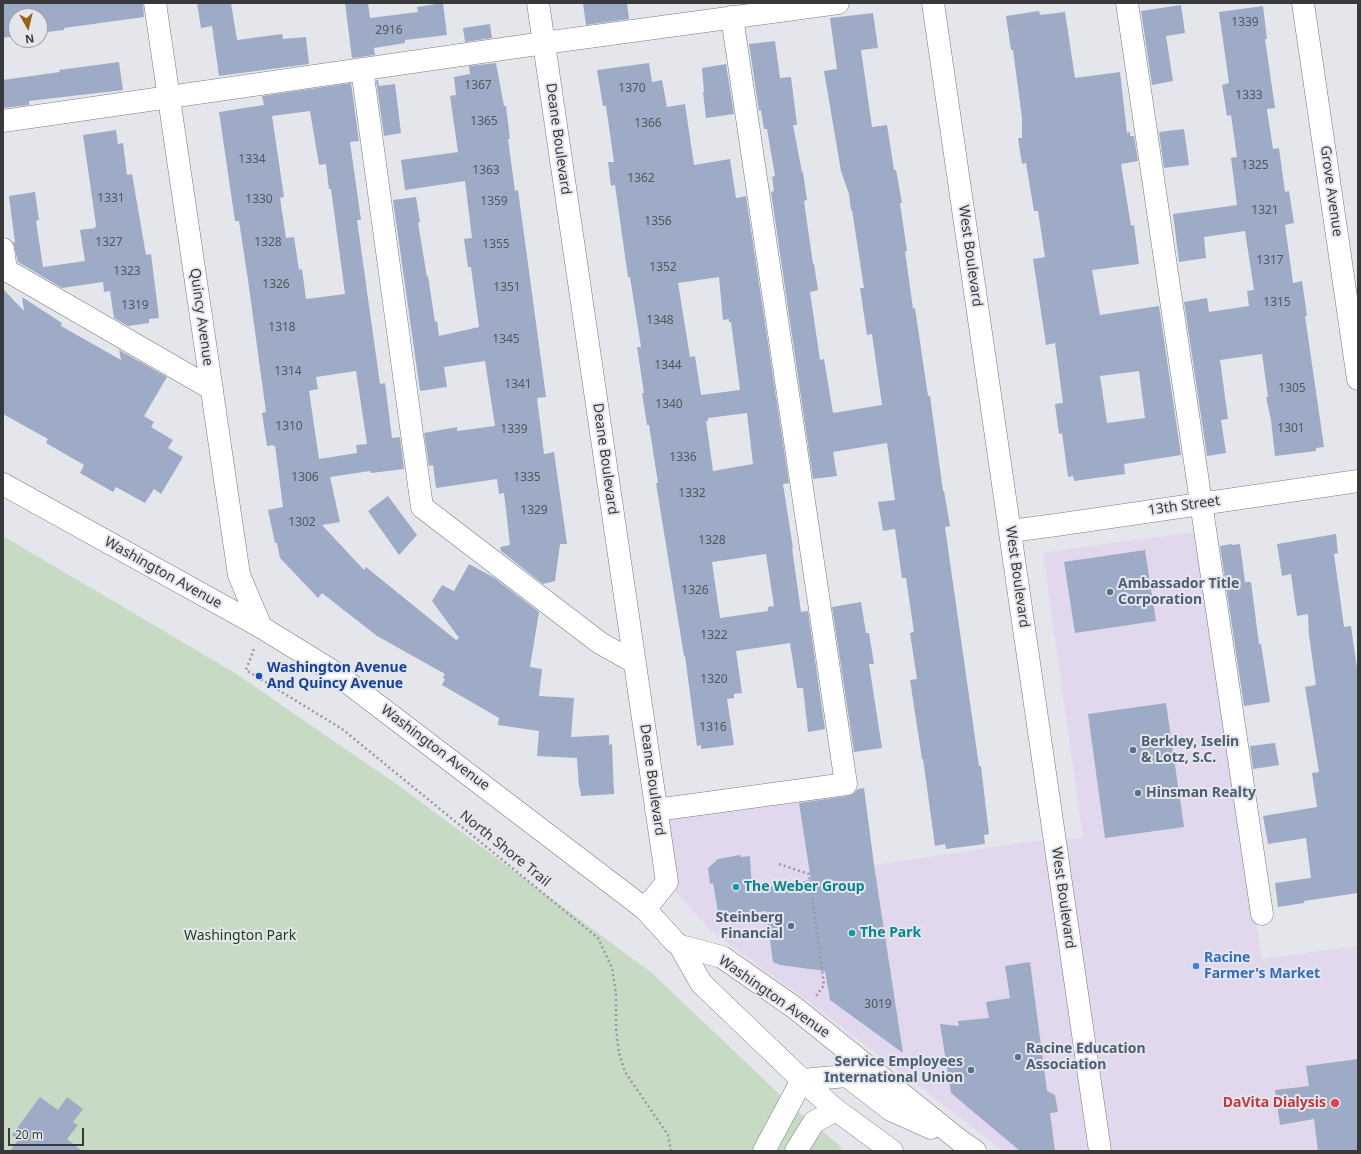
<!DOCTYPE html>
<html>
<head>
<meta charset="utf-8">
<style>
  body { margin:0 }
  #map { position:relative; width:1361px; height:1154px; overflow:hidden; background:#e4e6eb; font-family:"Noto Sans",sans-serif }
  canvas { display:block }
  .frame { position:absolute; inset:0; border:4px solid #38393a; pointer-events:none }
  .north { position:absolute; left:8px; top:8px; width:40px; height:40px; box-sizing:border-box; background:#e4e6eb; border:1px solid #9fa1a4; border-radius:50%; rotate:172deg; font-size:11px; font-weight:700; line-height:16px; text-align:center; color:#38393a }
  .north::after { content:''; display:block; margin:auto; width:14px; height:18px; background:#936212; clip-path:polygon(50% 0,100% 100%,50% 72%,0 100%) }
  .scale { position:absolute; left:8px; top:1128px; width:76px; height:18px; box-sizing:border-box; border:2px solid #38393a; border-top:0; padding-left:5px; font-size:12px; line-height:14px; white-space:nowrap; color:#38393a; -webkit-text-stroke:3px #e4e6eb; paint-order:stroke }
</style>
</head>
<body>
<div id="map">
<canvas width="1361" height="1154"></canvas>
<div class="frame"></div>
<div class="north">N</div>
<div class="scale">20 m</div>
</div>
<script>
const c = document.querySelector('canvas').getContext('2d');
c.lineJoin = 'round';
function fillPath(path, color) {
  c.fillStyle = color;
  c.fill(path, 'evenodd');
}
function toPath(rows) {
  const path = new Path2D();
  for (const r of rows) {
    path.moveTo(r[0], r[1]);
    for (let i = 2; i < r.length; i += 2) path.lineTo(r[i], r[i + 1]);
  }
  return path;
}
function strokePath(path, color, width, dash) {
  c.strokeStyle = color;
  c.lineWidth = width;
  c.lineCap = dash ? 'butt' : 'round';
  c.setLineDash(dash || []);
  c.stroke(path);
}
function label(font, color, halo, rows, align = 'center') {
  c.font = font + ' "Noto Sans",sans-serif';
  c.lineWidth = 4;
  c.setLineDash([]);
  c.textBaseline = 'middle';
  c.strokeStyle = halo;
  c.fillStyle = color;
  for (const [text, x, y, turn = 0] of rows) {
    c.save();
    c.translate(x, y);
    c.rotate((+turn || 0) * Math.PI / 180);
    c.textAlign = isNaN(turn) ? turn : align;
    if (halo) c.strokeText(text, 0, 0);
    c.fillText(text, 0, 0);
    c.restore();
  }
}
const commercial = toPath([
  [1196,532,1262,959,1358,946,1358,1151,1003,1151,809,1002,711,931,667,882,656,810,799,798,864,788,874,865,1028,842,1083,838,1043,553,1074,548]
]);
const green = toPath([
  [3,536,235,673,402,788,652,973,796,1110,838,1144,843,1151,3,1151]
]);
const building = toPath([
  [3,3,143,3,144,17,64,28,64,30,40,33,40,16,16,16,16,36,3,38],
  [197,3,231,3,237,40,282,34,283,39,306,37,309,64,219,76,212,26,201,28],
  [345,3,368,3,370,18,418,12,417,7,443,3,447,35,405,40,405,43,374,48,375,55,352,58],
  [583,3,627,3,629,19,586,25],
  [1181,5,1185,33,1166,36,1173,81,1152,85,1141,11],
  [1263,6,1267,39,1265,39,1275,108,1267,109,1267,110,1273,149,1279,148,1285,192,1289,191,1294,223,1285,225,1293,283,1302,281,1307,316,1305,316,1324,447,1316,448,1316,451,1275,456,1271,420,1266,397,1268,397,1262,354,1220,360,1228,419,1221,420,1226,453,1207,456,1184,302,1207,298,1209,312,1249,306,1247,291,1254,290,1245,231,1204,237,1206,258,1179,262,1173,214,1237,205,1231,158,1237,157,1231,115,1227,116,1222,85,1229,83,1219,12],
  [1039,11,1040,15,1065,12,1075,78,1120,72,1127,133,1130,132,1130,136,1134,136,1138,161,1121,164,1131,226,1134,225,1139,264,1092,270,1100,315,1159,306,1181,455,1124,464,1125,474,1074,481,1073,476,1068,477,1062,433,1059,434,1055,404,1063,403,1055,343,1046,345,1033,259,1045,257,1038,211,1034,211,1026,163,1022,164,1018,138,1022,138,1022,118,1013,50,1011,50,1006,16],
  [1139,371,1145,418,1107,423,1100,376],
  [873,13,878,48,861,50,872,127,887,125,894,170,896,170,902,203,900,203,907,251,905,251,913,309,915,308,928,396,930,396,943,491,944,491,950,526,945,527,979,766,981,766,989,834,984,835,985,844,946,849,945,844,935,846,923,759,922,759,910,680,917,679,910,633,914,632,906,578,902,578,895,529,883,531,878,502,895,500,887,443,833,452,837,476,813,479,771,192,774,191,772,177,775,176,767,129,764,129,761,110,759,111,749,44,775,41,780,78,791,77,797,125,793,125,802,172,803,172,807,200,804,201,813,264,814,264,818,290,810,292,820,360,824,359,833,413,882,405,872,334,867,335,860,288,864,288,852,210,851,210,849,194,841,171,824,71,837,69,830,18],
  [490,24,492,38,465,42,463,28],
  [119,62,123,90,29,101,29,105,3,108,3,80,60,72,59,70],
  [496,63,504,106,506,106,510,139,508,139,515,191,518,190,546,397,537,398,544,454,554,452,567,544,560,544,555,581,543,584,501,551,500,547,510,545,504,493,499,494,497,479,436,488,433,465,429,466,424,433,457,427,457,431,495,426,485,361,444,367,447,387,420,391,393,200,416,197,420,222,418,223,427,277,428,276,435,322,437,321,439,336,479,327,471,267,468,267,464,239,472,238,465,181,405,190,401,160,458,152,450,96,456,95,454,77,470,74,469,66],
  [649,63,652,82,662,80,667,107,685,104,694,165,730,159,736,198,746,196,789,483,783,484,793,548,792,548,801,612,808,611,825,729,808,732,803,688,797,688,790,643,736,651,742,693,734,694,734,698,727,699,734,745,701,749,701,745,697,746,685,656,684,656,656,483,658,483,649,425,647,425,642,393,644,393,637,347,641,347,630,277,628,277,615,185,611,186,608,162,614,162,606,106,603,106,597,70],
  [719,277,723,320,729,319,729,322,731,322,740,390,701,395,695,356,690,357,678,283],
  [747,413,753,464,713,471,706,421,708,421,708,418],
  [766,554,774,606,768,607,768,611,720,618,712,562],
  [726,64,734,114,706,118,703,92,704,92,702,68],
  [376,80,378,80,379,86,395,84,401,133,384,136],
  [351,83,359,141,350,142,361,220,357,220,380,384,385,383,392,438,400,437,404,469,371,473,370,471,330,477,340,522,322,525,364,570,366,567,456,640,459,638,432,601,442,585,454,591,469,564,493,577,539,612,530,667,542,669,539,696,574,698,571,737,609,735,609,745,612,744,614,794,581,796,580,788,579,788,577,758,537,756,539,731,498,725,499,718,442,685,445,679,443,678,445,674,377,636,322,593,318,598,280,558,277,543,275,543,268,510,283,507,275,446,273,446,273,445,267,446,262,413,266,412,248,280,239,221,235,221,219,112,264,105,262,96],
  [310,111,319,165,326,164,329,189,331,189,345,294,306,299,302,269,299,270,294,237,286,238,280,198,284,197,272,116],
  [356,371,367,444,356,445,357,453,319,459,309,391,318,389,316,377],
  [1184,129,1189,165,1164,168,1159,132],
  [116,130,118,144,123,143,127,175,132,174,146,255,151,254,159,318,149,319,149,323,128,326,114,318,110,291,104,292,103,282,62,288,18,262,13,242,15,242,9,196,35,192,39,220,36,221,43,267,85,261,80,230,95,228,96,225,83,135],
  [3,289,24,311,22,297,62,323,61,326,121,360,119,350,167,377,144,416,154,422,151,427,173,440,168,448,183,457,161,494,154,489,145,503,116,487,113,492,80,473,84,465,46,443,48,439,3,414],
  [388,496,417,535,399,555,368,511],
  [1336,534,1338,553,1334,554,1344,627,1351,626,1358,676,1358,893,1304,901,1304,903,1278,907,1275,883,1311,878,1306,838,1268,844,1263,816,1317,807,1312,773,1319,772,1305,687,1316,685,1309,635,1308,614,1297,616,1291,574,1282,576,1277,544],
  [1232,544,1232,545,1240,544,1245,582,1251,582,1259,644,1261,644,1270,702,1244,706,1220,546],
  [1145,550,1156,621,1075,633,1064,562],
  [861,602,866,633,869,633,874,664,869,664,882,748,854,752,832,607],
  [1166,703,1184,827,1105,838,1088,714],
  [1275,743,1279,765,1253,769,1250,746],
  [864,788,874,865,903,1053,830,1000,825,971,780,965,773,962,766,911,719,918,713,883,710,884,708,868,718,859,740,855,741,857,750,856,752,889,811,880,799,803,848,796,853,794,858,789],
  [1030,962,1047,1091,1055,1095,1058,1112,1050,1113,1055,1151,1020,1151,951,1093,940,1024,959,1026,958,1021,989,1018,986,1002,1010,998,1005,966],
  [1358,1059,1358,1151,1318,1151,1314,1119,1280,1125,1275,1090,1309,1086,1306,1066],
  [40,1097,58,1110,67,1097,83,1109,73,1122,78,1125,67,1139,82,1151,10,1151,18,1140,12,1135]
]);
const path = toPath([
  [254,649,246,670,342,729,598,938,612,968,616,994,616,1029,619,1053,625,1072,668,1135,671,1151],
  [779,864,809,874,824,985,816,996]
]);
const minor = toPath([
  [155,3,239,575,261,627],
  [538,3,667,882,645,909],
  [933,3,1100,1151],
  [1127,3,1262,914],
  [1303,3,1358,379],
  [362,69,422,507,600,643,634,662],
  [3,121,544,43,838,3],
  [3,249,6,270,212,389],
  [1011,531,1056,525,1358,481],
  [656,810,846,784,732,17],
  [764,1151,802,1080],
  [796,1151,814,1122,836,1110]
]);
const major = toPath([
  [3,484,261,627,334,672,645,909,675,942,680,946,701,983,802,1080,836,1110,892,1151],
  [680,946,722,957,795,1008,959,1140,975,1151],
  [802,1080,847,1076,891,1110,931,1128]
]);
const markers = [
  [1110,592,4,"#5c6f8a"],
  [259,676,4,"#1a4fb4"],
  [1133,750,4,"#5c6f8a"],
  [1138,793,4,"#5c6f8a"],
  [736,887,4,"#0f9aa8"],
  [791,926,4,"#5c6f8a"],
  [852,933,4,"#0f9aa8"],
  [1196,966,4,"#3f7fe0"],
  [1018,1057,4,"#5c6f8a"],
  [971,1070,4,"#5c6f8a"],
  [1335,1103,5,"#e0444e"]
];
const numberNames = [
  ["1339",1245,23],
  ["2916",389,31],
  ["1367",478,86],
  ["1370",632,89],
  ["1333",1249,96],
  ["1365",484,122],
  ["1366",648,124],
  ["1334",252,160],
  ["1325",1255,166],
  ["1363",486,171],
  ["1362",641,179],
  ["1331",111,199],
  ["1330",259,200],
  ["1359",494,202],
  ["1321",1265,211],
  ["1356",658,222],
  ["1327",109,243],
  ["1328",268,243],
  ["1355",496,245],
  ["1317",1270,261],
  ["1352",663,268],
  ["1323",127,272],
  ["1326",276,285],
  ["1351",507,288],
  ["1315",1277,303],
  ["1319",135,306],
  ["1348",660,321],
  ["1318",282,328],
  ["1345",506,340],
  ["1344",668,366],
  ["1314",288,372],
  ["1341",518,385],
  ["1305",1292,389],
  ["1340",669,405],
  ["1310",289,427],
  ["1301",1291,429],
  ["1339",514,430],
  ["1336",683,458],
  ["1306",305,478],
  ["1335",527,478],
  ["1332",692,494],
  ["1329",534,511],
  ["1302",302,523],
  ["1328",712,541],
  ["1326",695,591],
  ["1322",714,636],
  ["1320",714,680],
  ["1316",713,728],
  ["3019",878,1005]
];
const streetNames = [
  ["Deane Boulevard",558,139,82],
  ["Grove Avenue",1331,191,82],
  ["West Boulevard",970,256,82],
  ["Quincy Avenue",201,317,82],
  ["Deane Boulevard",605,459,82],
  ["13th Street",1184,506,-8],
  ["Washington Avenue",163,573,29],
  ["West Boulevard",1017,577,82],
  ["Washington Avenue",435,748,37],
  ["Deane Boulevard",652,780,82],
  ["North Shore Trail",505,849,39],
  ["West Boulevard",1063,898,82],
  ["Washington Avenue",774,997,35]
];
const serviceNames = [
  ["Ambassador Title",1118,584],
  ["Corporation",1118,600],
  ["Berkley, Iselin",1141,742],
  ["& Lotz, S.C.",1141,758],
  ["Hinsman Realty",1146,793],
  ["Steinberg",783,918,"right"],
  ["Financial",783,934,"right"],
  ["Racine Education",1026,1049],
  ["Association",1026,1065],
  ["Service Employees",963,1062,"right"],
  ["International Union",963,1078,"right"]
];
const transitNames = [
  ["Washington Avenue",267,668],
  ["And Quincy Avenue",267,684]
];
const cultureNames = [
  ["The Weber Group",744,887],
  ["The Park",860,933]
];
const parkNames = [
  ["Washington Park",240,936]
];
const shopNames = [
  ["Racine",1204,958],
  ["Farmer's Market",1204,974]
];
const healthNames = [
  ["DaVita Dialysis",1326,1103]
];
fillPath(commercial, '#e1d8ed');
fillPath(green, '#c7dbc4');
fillPath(building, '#9eabc7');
strokePath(minor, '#797b7f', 23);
strokePath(major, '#797b7f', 23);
strokePath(path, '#98999c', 2.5, [2, 3]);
strokePath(minor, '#fff', 22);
strokePath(major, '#fff', 22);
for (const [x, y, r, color] of markers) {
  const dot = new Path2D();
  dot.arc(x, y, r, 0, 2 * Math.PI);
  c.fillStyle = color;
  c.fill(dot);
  strokePath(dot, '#e4e6eb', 1.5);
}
label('12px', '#52565d', null, numberNames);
label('14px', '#38393a', '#e4e6eb', streetNames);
label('bold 14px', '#4e5e75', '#e4e6eb', serviceNames, 'left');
label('bold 14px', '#164399', '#e4e6eb', transitNames, 'left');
label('bold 14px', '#0d838f', '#e4e6eb', cultureNames, 'left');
label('14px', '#1c3c17', '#e4e6eb', parkNames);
label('bold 14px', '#366cbe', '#e4e6eb', shopNames, 'left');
label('bold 14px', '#be3a42', '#e4e6eb', healthNames, 'right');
</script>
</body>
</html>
